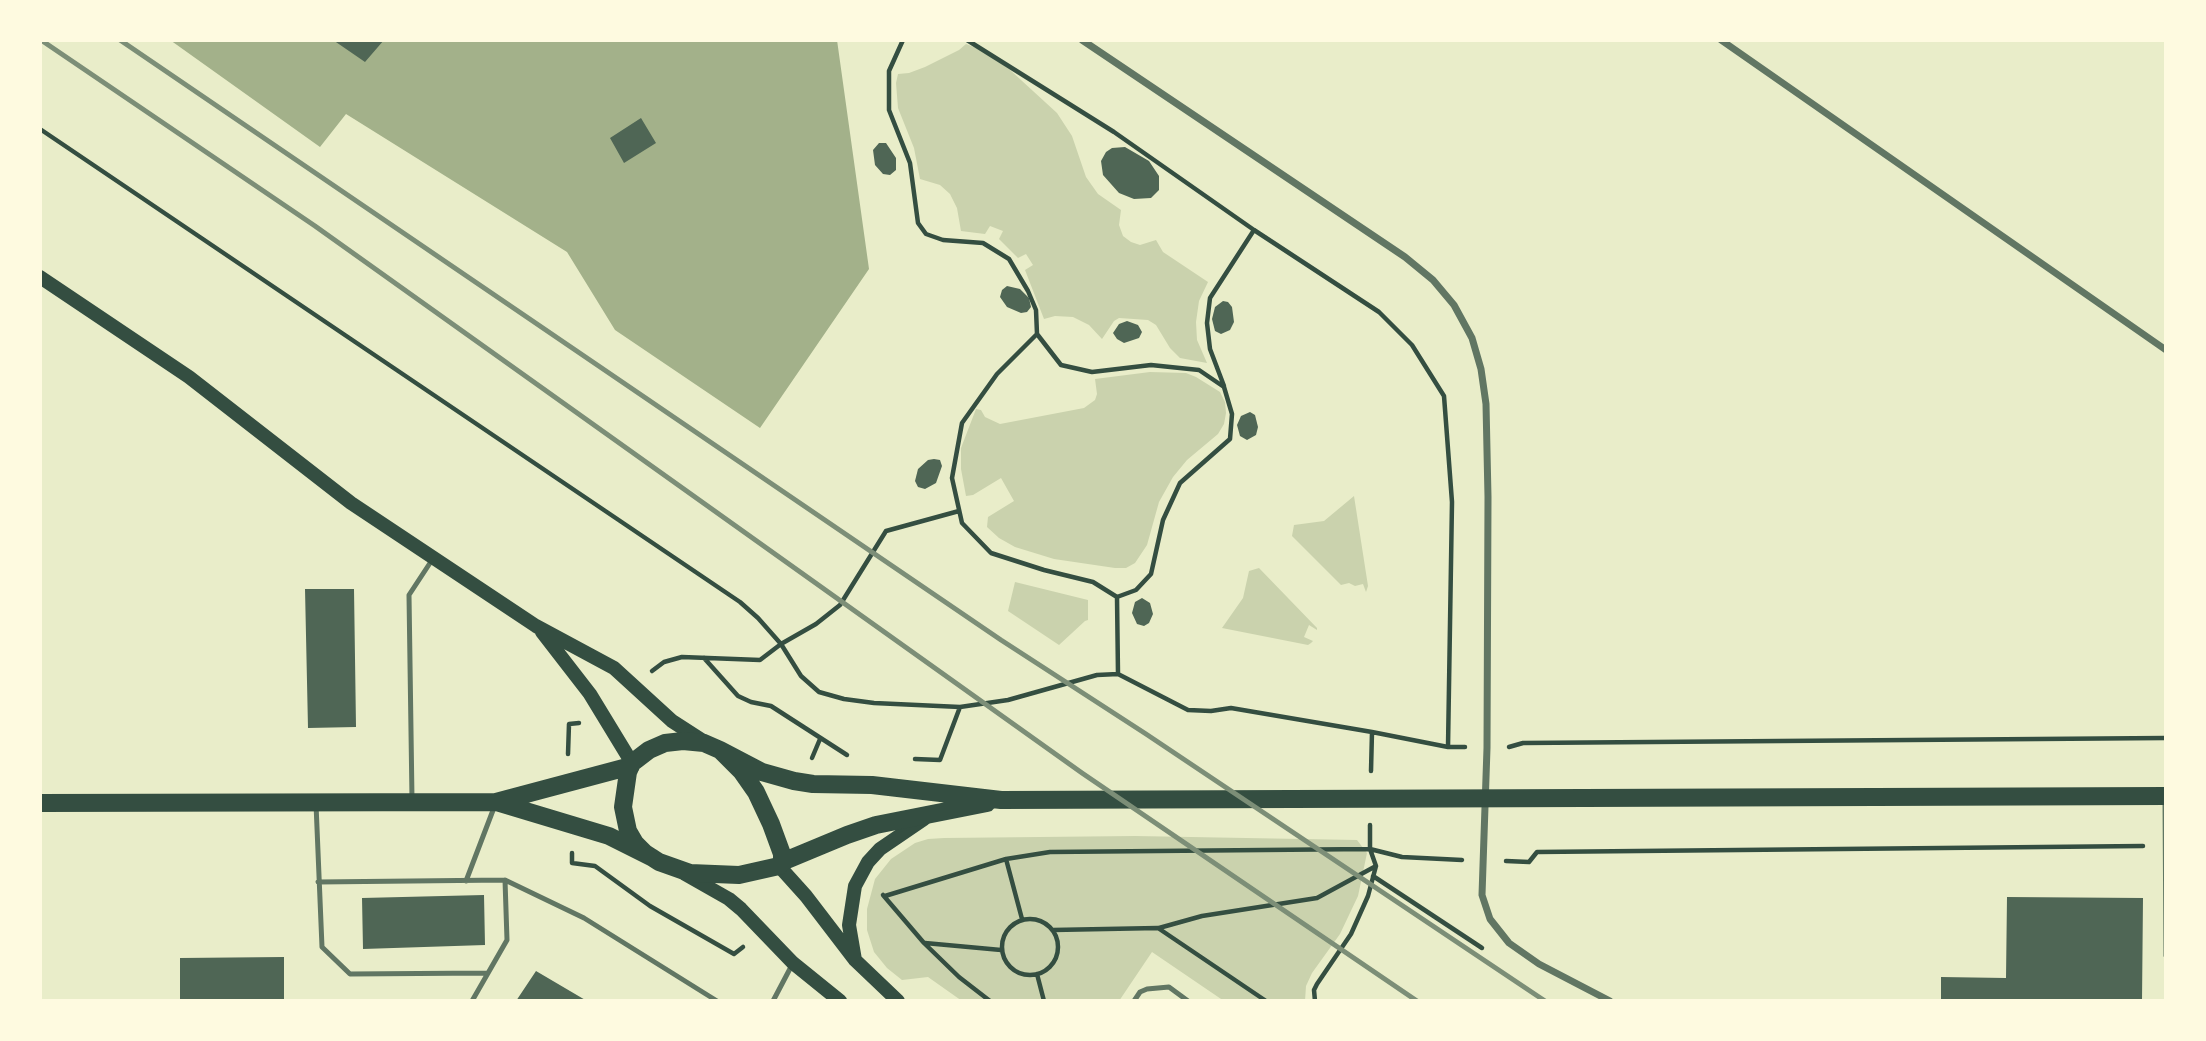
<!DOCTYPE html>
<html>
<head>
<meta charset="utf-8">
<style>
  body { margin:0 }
  #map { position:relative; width:2206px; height:1041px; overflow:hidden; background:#e9edc9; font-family:"PT Sans Narrow",sans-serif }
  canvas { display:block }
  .frame { position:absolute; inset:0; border:42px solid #fefae0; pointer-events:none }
</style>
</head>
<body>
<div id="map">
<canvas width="2206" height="1041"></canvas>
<div class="frame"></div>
</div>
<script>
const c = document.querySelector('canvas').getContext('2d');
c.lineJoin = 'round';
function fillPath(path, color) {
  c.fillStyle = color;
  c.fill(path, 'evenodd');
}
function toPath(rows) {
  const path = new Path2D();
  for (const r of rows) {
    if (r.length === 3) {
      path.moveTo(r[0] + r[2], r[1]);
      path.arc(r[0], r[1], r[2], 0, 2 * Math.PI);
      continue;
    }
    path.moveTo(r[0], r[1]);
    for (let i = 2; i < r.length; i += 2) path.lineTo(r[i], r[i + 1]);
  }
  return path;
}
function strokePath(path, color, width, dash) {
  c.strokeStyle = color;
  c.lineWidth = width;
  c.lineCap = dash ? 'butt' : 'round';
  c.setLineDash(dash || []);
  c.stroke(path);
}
const green = toPath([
  [966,44,979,49,1009,69,1057,113,1072,136,1086,177,1098,194,1121,210,1119,225,1123,236,1131,242,1140,245,1156,240,1163,252,1208,282,1199,301,1196,322,1197,340,1207,363,1180,358,1170,348,1156,325,1148,320,1119,318,1114,321,1102,339,1089,325,1073,317,1055,316,1044,319,1025,270,1033,265,1026,254,1018,258,999,239,1003,231,990,226,985,234,961,231,957,208,950,194,940,185,920,179,914,148,898,108,896,83,898,74,909,73,925,67,959,50],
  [1150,372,1186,373,1196,377,1220,392,1225,402,1226,413,1224,424,1218,434,1187,460,1173,477,1159,502,1147,545,1135,563,1126,568,1115,568,1054,559,1015,547,999,538,987,527,988,517,1014,501,1001,478,973,495,966,496,961,469,961,448,976,409,981,410,985,417,1000,424,1084,408,1095,400,1097,394,1095,379],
  [1354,496,1368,586,1366,592,1363,584,1355,586,1349,583,1341,585,1292,536,1294,525,1324,521],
  [1259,568,1317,628,1317,630,1309,625,1304,637,1313,641,1311,643,1308,645,1222,628,1243,598,1249,571],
  [1015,582,1088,600,1088,620,1085,621,1059,645,1008,611],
  [1135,836,1357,840,1367,853,1358,896,1340,934,1312,973,1306,986,1305,1001,1224,1001,1152,952,1119,1001,962,1001,928,977,902,980,887,968,874,952,867,930,867,909,875,879,891,859,915,843,928,839,944,838]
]);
const water = toPath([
  [170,40,837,40,869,269,760,428,615,330,567,252,346,114,320,147]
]);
const building = toPath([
  [333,40,384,40,365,62],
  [641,118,656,143,624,163,610,138],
  [879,143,886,143,896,158,896,170,890,175,883,174,875,165,873,150],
  [1125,147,1149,161,1159,176,1159,190,1151,198,1134,199,1119,193,1103,175,1101,161,1106,152,1112,148],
  [1007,286,1020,289,1029,298,1031,307,1027,312,1021,313,1007,307,1000,297,1002,290],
  [1223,301,1228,302,1232,307,1234,322,1230,330,1221,334,1215,331,1212,319,1215,307],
  [1127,321,1138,325,1142,332,1139,338,1124,343,1117,339,1113,333,1119,324],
  [1250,412,1255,415,1258,427,1256,435,1247,440,1240,436,1237,425,1241,416],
  [934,459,940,460,942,466,936,483,925,489,918,487,915,481,918,469,928,460],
  [305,589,354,589,356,727,308,728],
  [1142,598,1150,603,1153,614,1149,623,1144,626,1137,624,1132,613,1135,602],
  [484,895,485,945,363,949,362,898],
  [2007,897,2143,898,2142,1001,1941,1001,1941,977,2006,978],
  [284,957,284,1001,180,1001,180,958],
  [536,971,587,1001,516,1001]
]);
const path = toPath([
  [903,40,889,71,889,110,910,163,918,223,926,234,943,240,983,243,1009,259,1028,291,1036,310,1037,334,1061,365,1092,372,1151,365,1199,370,1224,387,1232,414,1230,439,1180,483,1163,520,1151,574,1136,590,1117,597,1118,674],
  [967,40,1114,132,1254,230,1379,312,1412,345,1444,396,1452,502,1448,747,1372,732],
  [40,129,740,602,758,618,781,644,801,676,819,692,844,699,874,703,960,707,1008,700,1097,675,1118,674,1188,710,1211,711,1231,708,1372,732,1371,771],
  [1037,334,997,374,962,423,952,478,962,523,991,553,1044,570,1093,582,1117,597],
  [1224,386,1210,349,1207,323,1210,298,1254,230],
  [704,658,738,696,751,702,771,706,847,755],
  [652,671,664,662,682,657,760,660,781,644,816,624,840,605,886,531,959,511],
  [1448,747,1465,747],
  [1509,747,1523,743,2166,738],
  [568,754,569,724,579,723],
  [812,758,820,739],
  [915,759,940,760,960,707],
  [572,853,572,863,595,866,650,906,734,954,743,947],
  [1006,859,1022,919],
  [1506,861,1529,862,1537,852,2143,846],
  [1373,876,1482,948],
  [883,895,924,943,959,977,990,1001],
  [885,896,1006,859,1050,852,1370,849,1402,857,1462,860],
  [1030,947,28],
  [1159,928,1202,916,1317,898,1376,866],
  [1053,930,1158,928,1266,1001],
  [925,943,1001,950],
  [1037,974,1044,1001],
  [1315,1001,1314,990,1317,984,1351,934,1368,896,1376,866,1370,849,1370,825]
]);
const service = toPath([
  [412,799,409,595,432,560],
  [2165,799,2166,956],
  [316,804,322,947,350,974,487,973],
  [466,881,495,805],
  [318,882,505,880,584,918,717,1001],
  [472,1001,507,940,505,880],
  [773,1001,793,963],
  [1134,1001,1140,992,1147,989,1169,987,1188,1001]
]);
const minor = toPath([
  [1082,40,1405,257,1433,280,1454,305,1472,338,1481,369,1486,404,1488,497,1487,748,1482,895,1490,919,1509,943,1539,964,1610,1001],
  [1721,40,2166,350]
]);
const secondary = toPath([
  [40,277,189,377,351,503,536,626,614,668,672,721,703,741],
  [542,632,590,694,632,763],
  [779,866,806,896,855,960,898,1001],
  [685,874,729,899,741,909,793,963,840,1001],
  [855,960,849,925,855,886,868,862,880,849,924,819]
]);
const primary = toPath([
  [683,741,704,743,720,750,742,772,756,792,771,824,782,854,782,860,779,866,739,875,690,873,659,862,645,853,635,843,628,831,623,807,628,772,632,763,649,750,665,743,683,741],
  [720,750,762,772,794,781,813,784,872,785,1001,800,2166,796],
  [496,802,631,766],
  [40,803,496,802,609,836,653,858],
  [782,862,847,835,876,825,987,803]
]);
const rail = toPath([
  [41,40,315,226,1082,773,1417,1001],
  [120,40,1001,640,1146,734,1545,1001]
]);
fillPath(green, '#cad2ad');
fillPath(water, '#a3b18a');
fillPath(building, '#4f6655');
strokePath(path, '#344e41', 4.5);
strokePath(service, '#617663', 5);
strokePath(minor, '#617663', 7);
strokePath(secondary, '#344e41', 14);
strokePath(primary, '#344e41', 18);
strokePath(rail, '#7c8e77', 5);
</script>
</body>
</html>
